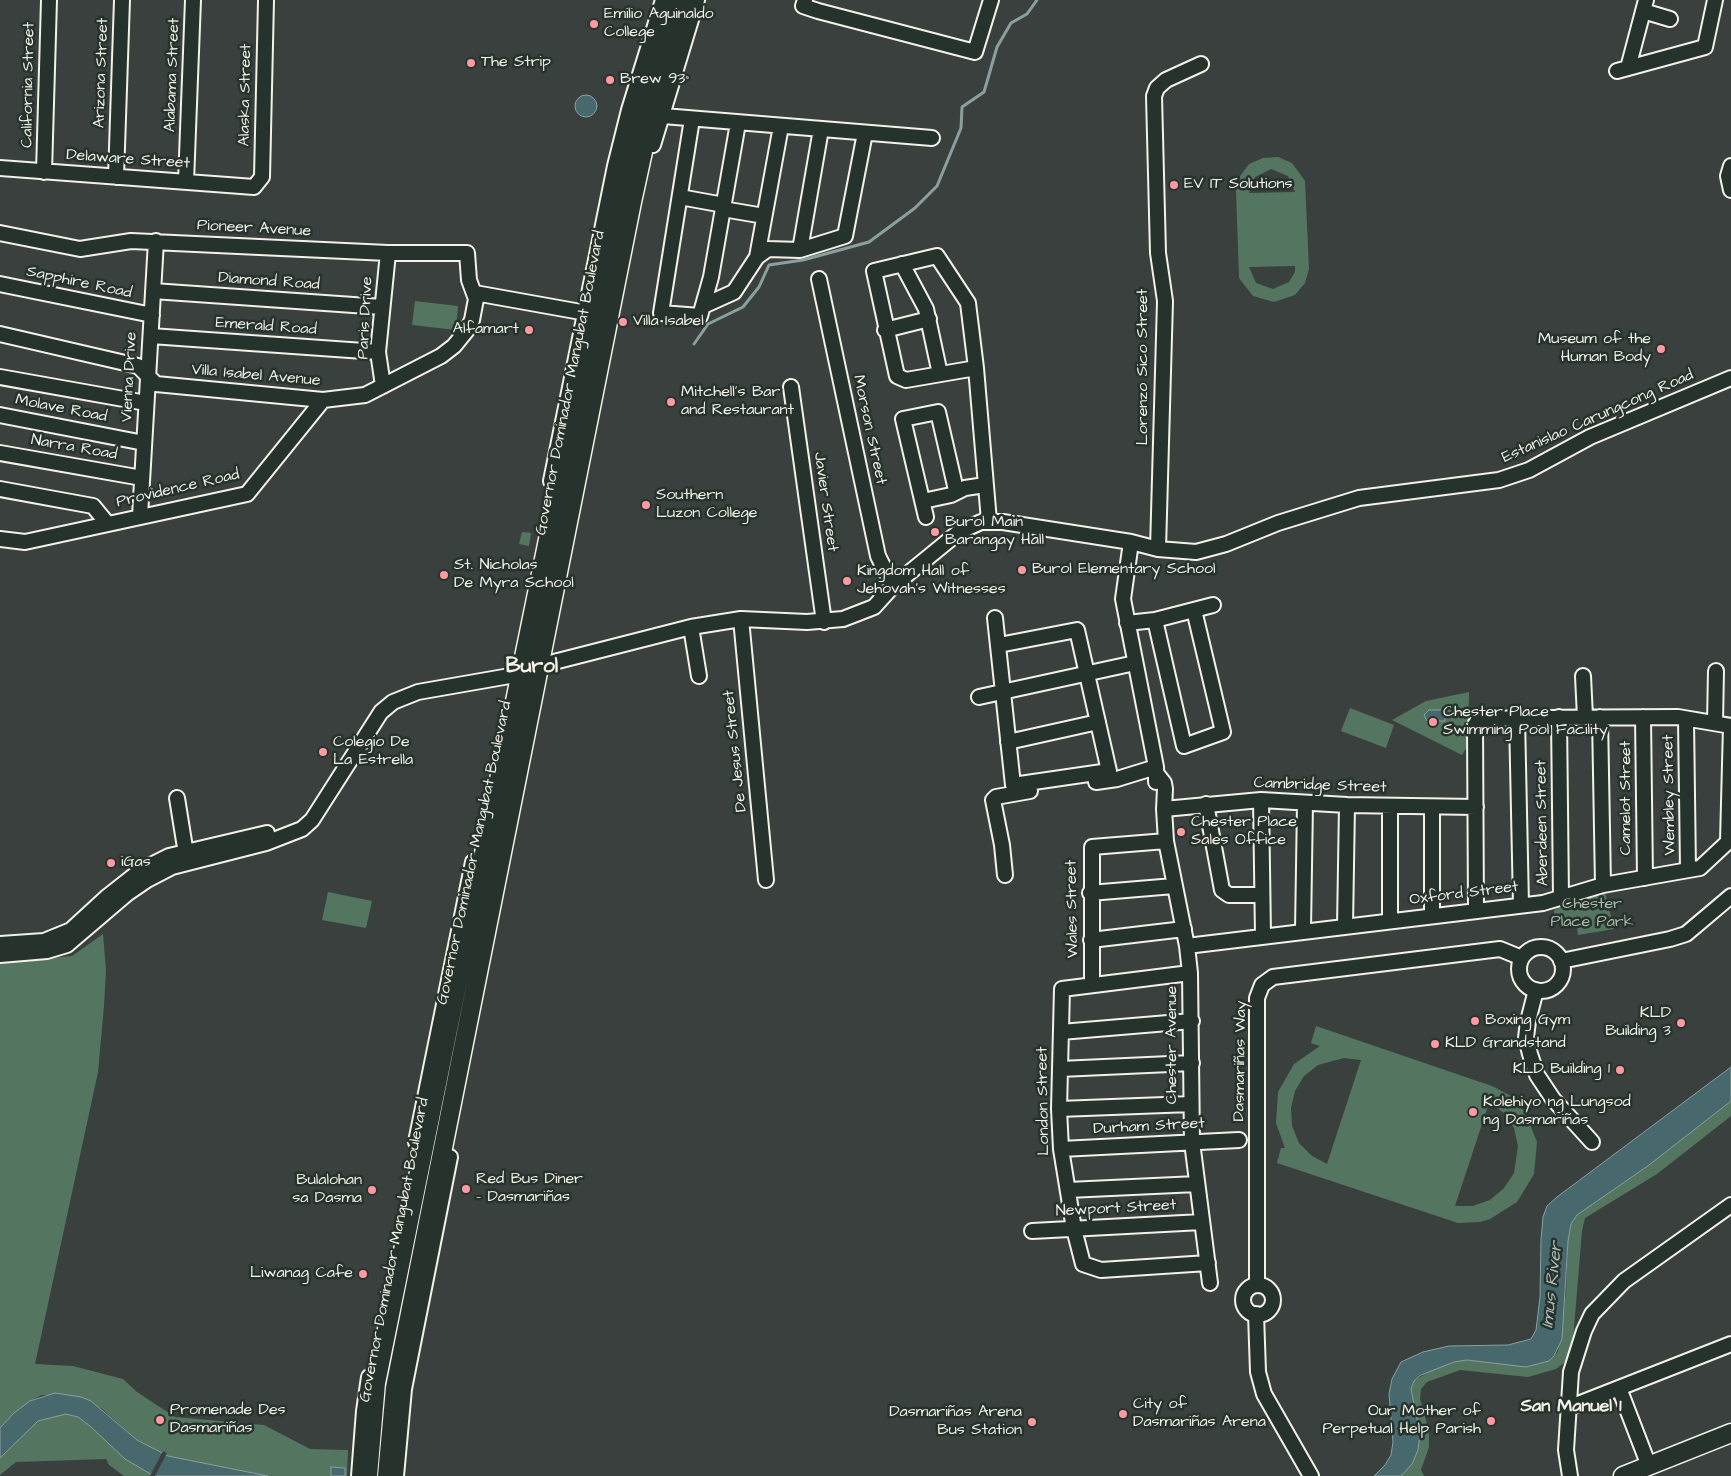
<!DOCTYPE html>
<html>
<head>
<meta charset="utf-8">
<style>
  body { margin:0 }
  canvas { display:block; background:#39403e }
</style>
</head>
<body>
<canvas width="1731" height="1476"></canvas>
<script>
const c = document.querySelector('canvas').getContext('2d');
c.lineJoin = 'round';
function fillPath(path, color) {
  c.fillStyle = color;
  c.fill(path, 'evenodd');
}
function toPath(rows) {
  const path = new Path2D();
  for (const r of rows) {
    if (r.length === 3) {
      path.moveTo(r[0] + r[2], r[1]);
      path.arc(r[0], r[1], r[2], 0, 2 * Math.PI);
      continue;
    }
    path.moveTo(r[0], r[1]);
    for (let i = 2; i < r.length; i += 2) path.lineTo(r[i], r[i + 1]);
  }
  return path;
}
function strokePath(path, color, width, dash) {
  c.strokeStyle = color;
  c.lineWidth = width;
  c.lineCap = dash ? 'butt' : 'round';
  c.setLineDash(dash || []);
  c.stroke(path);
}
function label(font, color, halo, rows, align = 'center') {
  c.font = font + ' "Architects Daughter",sans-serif';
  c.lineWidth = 5;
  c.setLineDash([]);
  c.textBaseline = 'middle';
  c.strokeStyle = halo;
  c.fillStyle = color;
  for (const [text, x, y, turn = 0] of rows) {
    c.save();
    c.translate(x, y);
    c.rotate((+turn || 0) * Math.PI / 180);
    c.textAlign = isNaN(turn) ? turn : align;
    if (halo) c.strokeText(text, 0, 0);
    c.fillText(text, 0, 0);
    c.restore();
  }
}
const green = toPath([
  [1278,157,1292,163,1305,181,1309,269,1305,283,1295,295,1274,302,1253,296,1239,278,1236,190,1240,176,1249,164,1263,158],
  [1271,169,1288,176,1295,192,1249,193,1255,177],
  [1295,266,1295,272,1289,282,1273,289,1256,283,1249,267],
  [415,301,458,306,456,330,412,325],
  [522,532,531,533,529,546,519,544],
  [1469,692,1468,745,1462,755,1392,720,1426,701],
  [1350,708,1394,725,1386,748,1341,731],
  [328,892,372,901,366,928,322,920],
  [1605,892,1614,929,1578,935,1576,921,1555,923,1554,910,1577,899],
  [103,934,106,970,104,1006,98,1072,35,1364,73,1366,123,1379,137,1392,175,1417,264,1425,310,1449,348,1450,347,1476,268,1476,168,1456,137,1440,102,1409,81,1397,42,1395,30,1401,14,1413,0,1428,0,963,72,956],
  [1316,1026,1492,1086,1511,1096,1525,1112,1537,1142,1534,1174,1517,1202,1490,1219,1480,1222,1458,1223,1277,1163,1281,1148,1285,1148,1276,1123,1278,1092,1294,1064,1320,1046,1311,1043],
  [1344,1058,1361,1060,1327,1164,1312,1156,1299,1143,1292,1126,1291,1108,1295,1091,1304,1076,1318,1065],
  [1489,1103,1504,1113,1514,1128,1518,1146,1514,1173,1504,1188,1490,1200,1473,1206,1455,1206],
  [1731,1101,1731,1116,1657,1174,1585,1218,1582,1231,1573,1340,1569,1356,1564,1363,1556,1369,1528,1377,1460,1370,1427,1382,1421,1389,1420,1399,1429,1431,1429,1447,1421,1470,1424,1476,1401,1476,1412,1464,1420,1434,1411,1389,1414,1381,1433,1369,1454,1362,1467,1360,1526,1367,1549,1361,1554,1357,1558,1351,1566,1293,1568,1241,1571,1224,1577,1215,1649,1165],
  [58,1414,66,1414,78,1417,90,1426,125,1459,154,1476,124,1476,109,1465,106,1459,16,1462,0,1475,0,1458,29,1427,38,1421]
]);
const water = toPath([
  [586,106,11],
  [1429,710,1445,710,1445,721,1427,721,1424,715,1429,710],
  [1731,1067,1731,1101,1649,1165,1577,1215,1571,1224,1568,1241,1562,1339,1554,1356,1549,1361,1526,1367,1467,1360,1454,1362,1421,1375,1414,1381,1411,1389,1420,1434,1418,1450,1412,1464,1401,1476,1374,1476,1385,1465,1391,1455,1393,1442,1389,1394,1392,1379,1401,1362,1423,1352,1449,1346,1508,1345,1531,1339,1536,1330,1540,1297,1541,1240,1543,1217,1547,1206,1557,1197,1731,1067],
  [55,1393,81,1397,91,1401,137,1440,168,1456,268,1476,154,1476,125,1459,90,1426,78,1417,66,1414,38,1421,0,1458,0,1428,14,1413,30,1401,55,1393],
  [331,1467,345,1468,345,1476,331,1476,331,1467]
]);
const pier = toPath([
  [163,1451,167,1453,155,1476,150,1476]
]);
const stream = toPath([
  [694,344,708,324,743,307,759,287,769,265,803,260,869,242,915,208,937,186,961,128,962,107,984,92,997,47,1011,23,1027,14,1037,0]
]);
const minor = toPath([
  [805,0,803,6,818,11,975,52,991,0],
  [1643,11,1670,19],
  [1628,68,1646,0],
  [1617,71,1705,47,1715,0],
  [651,115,932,138],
  [692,119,661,313,700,316,711,277,738,123],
  [653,145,697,0],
  [1731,166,1728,176,1731,190],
  [0,168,254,187,262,177,266,0],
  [44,172,49,0],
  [116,177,122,0],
  [186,182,193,0],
  [680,197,724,205],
  [723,209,764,216],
  [0,233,80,249,131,241,388,253,467,253,469,280,476,299,472,320,467,330,454,346,441,356,365,395,323,400,156,384,138,366,0,334],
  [800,250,821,129],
  [757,257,781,126],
  [902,264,926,309,940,374],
  [819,279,878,556,893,586],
  [0,284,152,315],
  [153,291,382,307],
  [475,293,592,314],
  [703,306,734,292,757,257,768,249,800,250,845,236,865,133],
  [885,330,929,319],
  [151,336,378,352],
  [976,368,906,380,897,376,874,271,937,256,968,303,976,368,989,521],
  [0,377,146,403],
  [383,386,378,352,388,253],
  [791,387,824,622],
  [0,415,144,443],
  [0,453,142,478],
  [551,481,615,166,629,110,663,0],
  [0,489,93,506,107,523],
  [923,501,951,495,965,488,985,485],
  [140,516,156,241],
  [926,517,903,419,938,412,956,490],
  [0,539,25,542,247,494,323,400],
  [1131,542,1123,599,1156,767,1156,782],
  [1158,549,1165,301,1158,253,1154,96,1157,88,1166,80,1201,64],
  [995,618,1013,785,1109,771,1077,630,999,645],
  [741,619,766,880],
  [1155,620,1184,746,1223,732,1194,610],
  [1127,623,1155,620,1213,605],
  [691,627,699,676],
  [1583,676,1585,717],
  [979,697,1135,663],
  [1559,717,1561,898],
  [1600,717,1603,885],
  [1643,717,1645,878],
  [1517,718,1521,905],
  [1686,719,1688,870],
  [1715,722,1716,671],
  [1008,742,1098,722],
  [1157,774,1164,783,1165,789,1164,809,1166,841,1187,946,1190,973,1192,1142,1210,1283],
  [1096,782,1117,779,1156,767],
  [177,798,187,860],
  [1261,800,1263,935],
  [1206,804,1222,890,1229,895,1262,895],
  [1164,809,1261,800,1347,805,1476,807],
  [1728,841,1731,726],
  [1005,875,1002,845,993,800,996,797,1030,791],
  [1090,893,1174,886],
  [1476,911,1475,725,1478,720,1517,718,1678,717,1731,726],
  [1432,916,1432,807],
  [1390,921,1390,806],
  [1345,926,1347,805],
  [1303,930,1305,803],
  [1091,940,1184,929],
  [0,944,44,941,71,930,108,896,141,870,169,856,267,833],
  [1187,946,1543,903,1603,885,1700,868,1731,839],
  [1541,969,22],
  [0,955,47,951,67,945,128,893,147,880,172,867,266,843,302,829,312,820,381,712,393,702,418,692,521,674,554,662,691,627,741,619,807,622,843,619,874,607,893,586,959,532,981,522,1003,522,1131,542,1158,549,1196,552,1226,544,1278,523,1359,498,1499,480,1529,470,1590,437,1731,378],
  [1561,961,1670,939,1686,934,1731,896],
  [1190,973,1062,989,1059,1109,1061,1149,1074,1229,1083,1264,1101,1270,1208,1263],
  [1092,985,1092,847,1166,841],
  [1536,990,1528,1021,1526,1038,1530,1054,1537,1075,1553,1099,1592,1142],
  [1061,1032,1192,1021],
  [1060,1069,1192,1063],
  [1059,1109,1191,1104],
  [416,1142,473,862],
  [1061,1149,1239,1140],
  [1068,1190,1197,1184],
  [1032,1231,1202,1222],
  [1257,1285,1257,998,1262,985,1273,977,1500,949,1522,958],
  [1258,1300,15],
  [1256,1314,1258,1372,1264,1394,1311,1476],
  [1619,1388,1649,1466],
  [1568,1408,1731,1344],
  [359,1476,364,1411,369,1377],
  [396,1476,404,1389,450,1157],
  [1570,1476,1566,1450,1571,1372,1584,1331,1592,1314,1624,1281,1731,1205]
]);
const major = toPath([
  [368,1476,376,1383,627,152,672,0],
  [387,1476,395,1388,632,202,651,115,687,0],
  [1623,1476,1731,1433]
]);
const markers = [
  [594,24,5,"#ff9aa2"],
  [471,63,5,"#ff9aa2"],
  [610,80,5,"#ff9aa2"],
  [1174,185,5,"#ff9aa2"],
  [623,322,5,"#ff9aa2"],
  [529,330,5,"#ff9aa2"],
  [1661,349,5,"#ff9aa2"],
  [671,402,5,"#ff9aa2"],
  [646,505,5,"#ff9aa2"],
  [935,532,5,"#ff9aa2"],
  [1022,570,5,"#ff9aa2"],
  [444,575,5,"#ff9aa2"],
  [847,581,5,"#ff9aa2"],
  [1433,722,5,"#ff9aa2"],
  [323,752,5,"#ff9aa2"],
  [1181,832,5,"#ff9aa2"],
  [111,863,5,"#ff9aa2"],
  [1475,1021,5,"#ff9aa2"],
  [1681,1023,5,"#ff9aa2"],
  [1435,1044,5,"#ff9aa2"],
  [1620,1070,5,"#ff9aa2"],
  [1473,1112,5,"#ff9aa2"],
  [466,1189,5,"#ff9aa2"],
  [372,1190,5,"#ff9aa2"],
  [363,1274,5,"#ff9aa2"],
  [1123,1414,5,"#ff9aa2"],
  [160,1420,5,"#ff9aa2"],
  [1491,1421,5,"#ff9aa2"],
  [1032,1422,5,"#ff9aa2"]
];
const poiNames = [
  ["Emilio Aguinaldo",604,15],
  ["College",604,33],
  ["The Strip",481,63],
  ["Brew 93°",620,80],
  ["EV IT Solutions",1184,185],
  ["Villa Isabel",633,322],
  ["Alfamart",519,330,"right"],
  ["Museum of the",1651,340,"right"],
  ["Human Body",1651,358,"right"],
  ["Mitchell's Bar",681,393],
  ["and Restaurant",681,411],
  ["Southern",656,496],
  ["Luzon College",656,514],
  ["Burol Main",945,523],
  ["Barangay Hall",945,541],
  ["St. Nicholas",454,566],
  ["De Myra School",454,584],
  ["Burol Elementary School",1032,570],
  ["Kingdom Hall of",857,572],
  ["Jehovah's Witnesses",857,590],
  ["Chester Place",1443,713],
  ["Swimming Pool Facility",1443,731],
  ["Colegio De",333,743],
  ["La Estrella",333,761],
  ["Chester Place",1191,823],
  ["Sales Office",1191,841],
  ["iGas",121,863],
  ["KLD",1671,1014,"right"],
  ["Building 3",1671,1032,"right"],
  ["Boxing Gym",1485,1021],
  ["KLD Grandstand",1445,1044],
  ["KLD Building 1",1610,1070,"right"],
  ["Kolehiyo ng Lungsod",1483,1103],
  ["ng Dasmariñas",1483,1121],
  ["Red Bus Diner",476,1180],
  ["- Dasmariñas",476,1198],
  ["Bulalohan",362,1181,"right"],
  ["sa Dasma",362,1199,"right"],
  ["Liwanag Cafe",353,1274,"right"],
  ["City of",1133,1405],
  ["Dasmariñas Arena",1133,1423],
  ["Promenade Des",170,1411],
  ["Dasmariñas",170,1429],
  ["Our Mother of",1481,1412,"right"],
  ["Perpetual Help Parish",1481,1430,"right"],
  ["Dasmariñas Arena",1022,1413,"right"],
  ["Bus Station",1022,1431,"right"]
];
const streetNames = [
  ["Arizona Street",102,73,-88],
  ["Alabama Street",173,75,-88],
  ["California Street",29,85,-89],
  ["Alaska Street",246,95,-89],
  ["Delaware Street",128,160,4],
  ["Pioneer Avenue",254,229,3],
  ["Diamond Road",269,282,4],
  ["Sapphire Road",79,283,12],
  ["Paris Drive",366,318,-87],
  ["Emerald Road",266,327,4],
  ["Lorenzo Sico Street",1144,367,-90],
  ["Villa Isabel Avenue",256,376,5],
  ["Vienna Drive",130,377,-87],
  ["Governor Dominador Mangubat Boulevard",571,383,-79],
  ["Molave Road",61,409,11],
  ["Estanislao Carungcong Road",1598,417,-24],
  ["Morson Street",869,430,78],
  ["Narra Road",74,448,10],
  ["Providence Road",178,489,-13],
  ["Javier Street",825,502,82],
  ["De Jesus Street",736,751,-96],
  ["Cambridge Street",1320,786,2],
  ["Wembley Street",1670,795,-91],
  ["Camelot Street",1627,798,-90],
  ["Aberdeen Street",1543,823,-91],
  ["Governor Dominador Mangubat Boulevard",475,853,-78],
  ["Oxford Street",1464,894,-7],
  ["Wales Street",1073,909,-91],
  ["Chester Avenue",1173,1045,-90],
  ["Dasmariñas Way",1241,1061,-89],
  ["London Street",1044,1101,-91],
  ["Durham Street",1149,1127,-3],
  ["Newport Street",1116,1209,-3],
  ["Governor Dominador Mangubat Boulevard",395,1250,-79]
];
const parkNames = [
  ["Chester",1592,905],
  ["Place Park",1592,923]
];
const waterNames = [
  ["Imus River",1553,1285,-84]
];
const neighbourhoodNames = [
  ["San Manuel 1",1571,1407]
];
const districtNames = [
  ["Burol",532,668]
];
fillPath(green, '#547660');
fillPath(water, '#47696e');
strokePath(water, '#8c9f9f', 1);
fillPath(pier, '#39403e');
strokePath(stream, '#8c9f9f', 3);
strokePath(minor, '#f4f1e8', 18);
strokePath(major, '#f4f1e8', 21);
strokePath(minor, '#26332d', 14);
strokePath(major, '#26332d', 18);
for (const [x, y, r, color] of markers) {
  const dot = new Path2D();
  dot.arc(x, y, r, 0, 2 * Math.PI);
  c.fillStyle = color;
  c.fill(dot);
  strokePath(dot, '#26332d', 2);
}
label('16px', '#f4f1e8', '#26332d', poiNames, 'left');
label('16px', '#f4f1e8', '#26332d', streetNames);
label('16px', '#acbaab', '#26332d', parkNames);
label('italic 18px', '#afbbb7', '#26332d', waterNames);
label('bold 18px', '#f4f1e8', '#26332d', neighbourhoodNames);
label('bold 21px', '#f4f1e8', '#26332d', districtNames);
</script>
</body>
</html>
